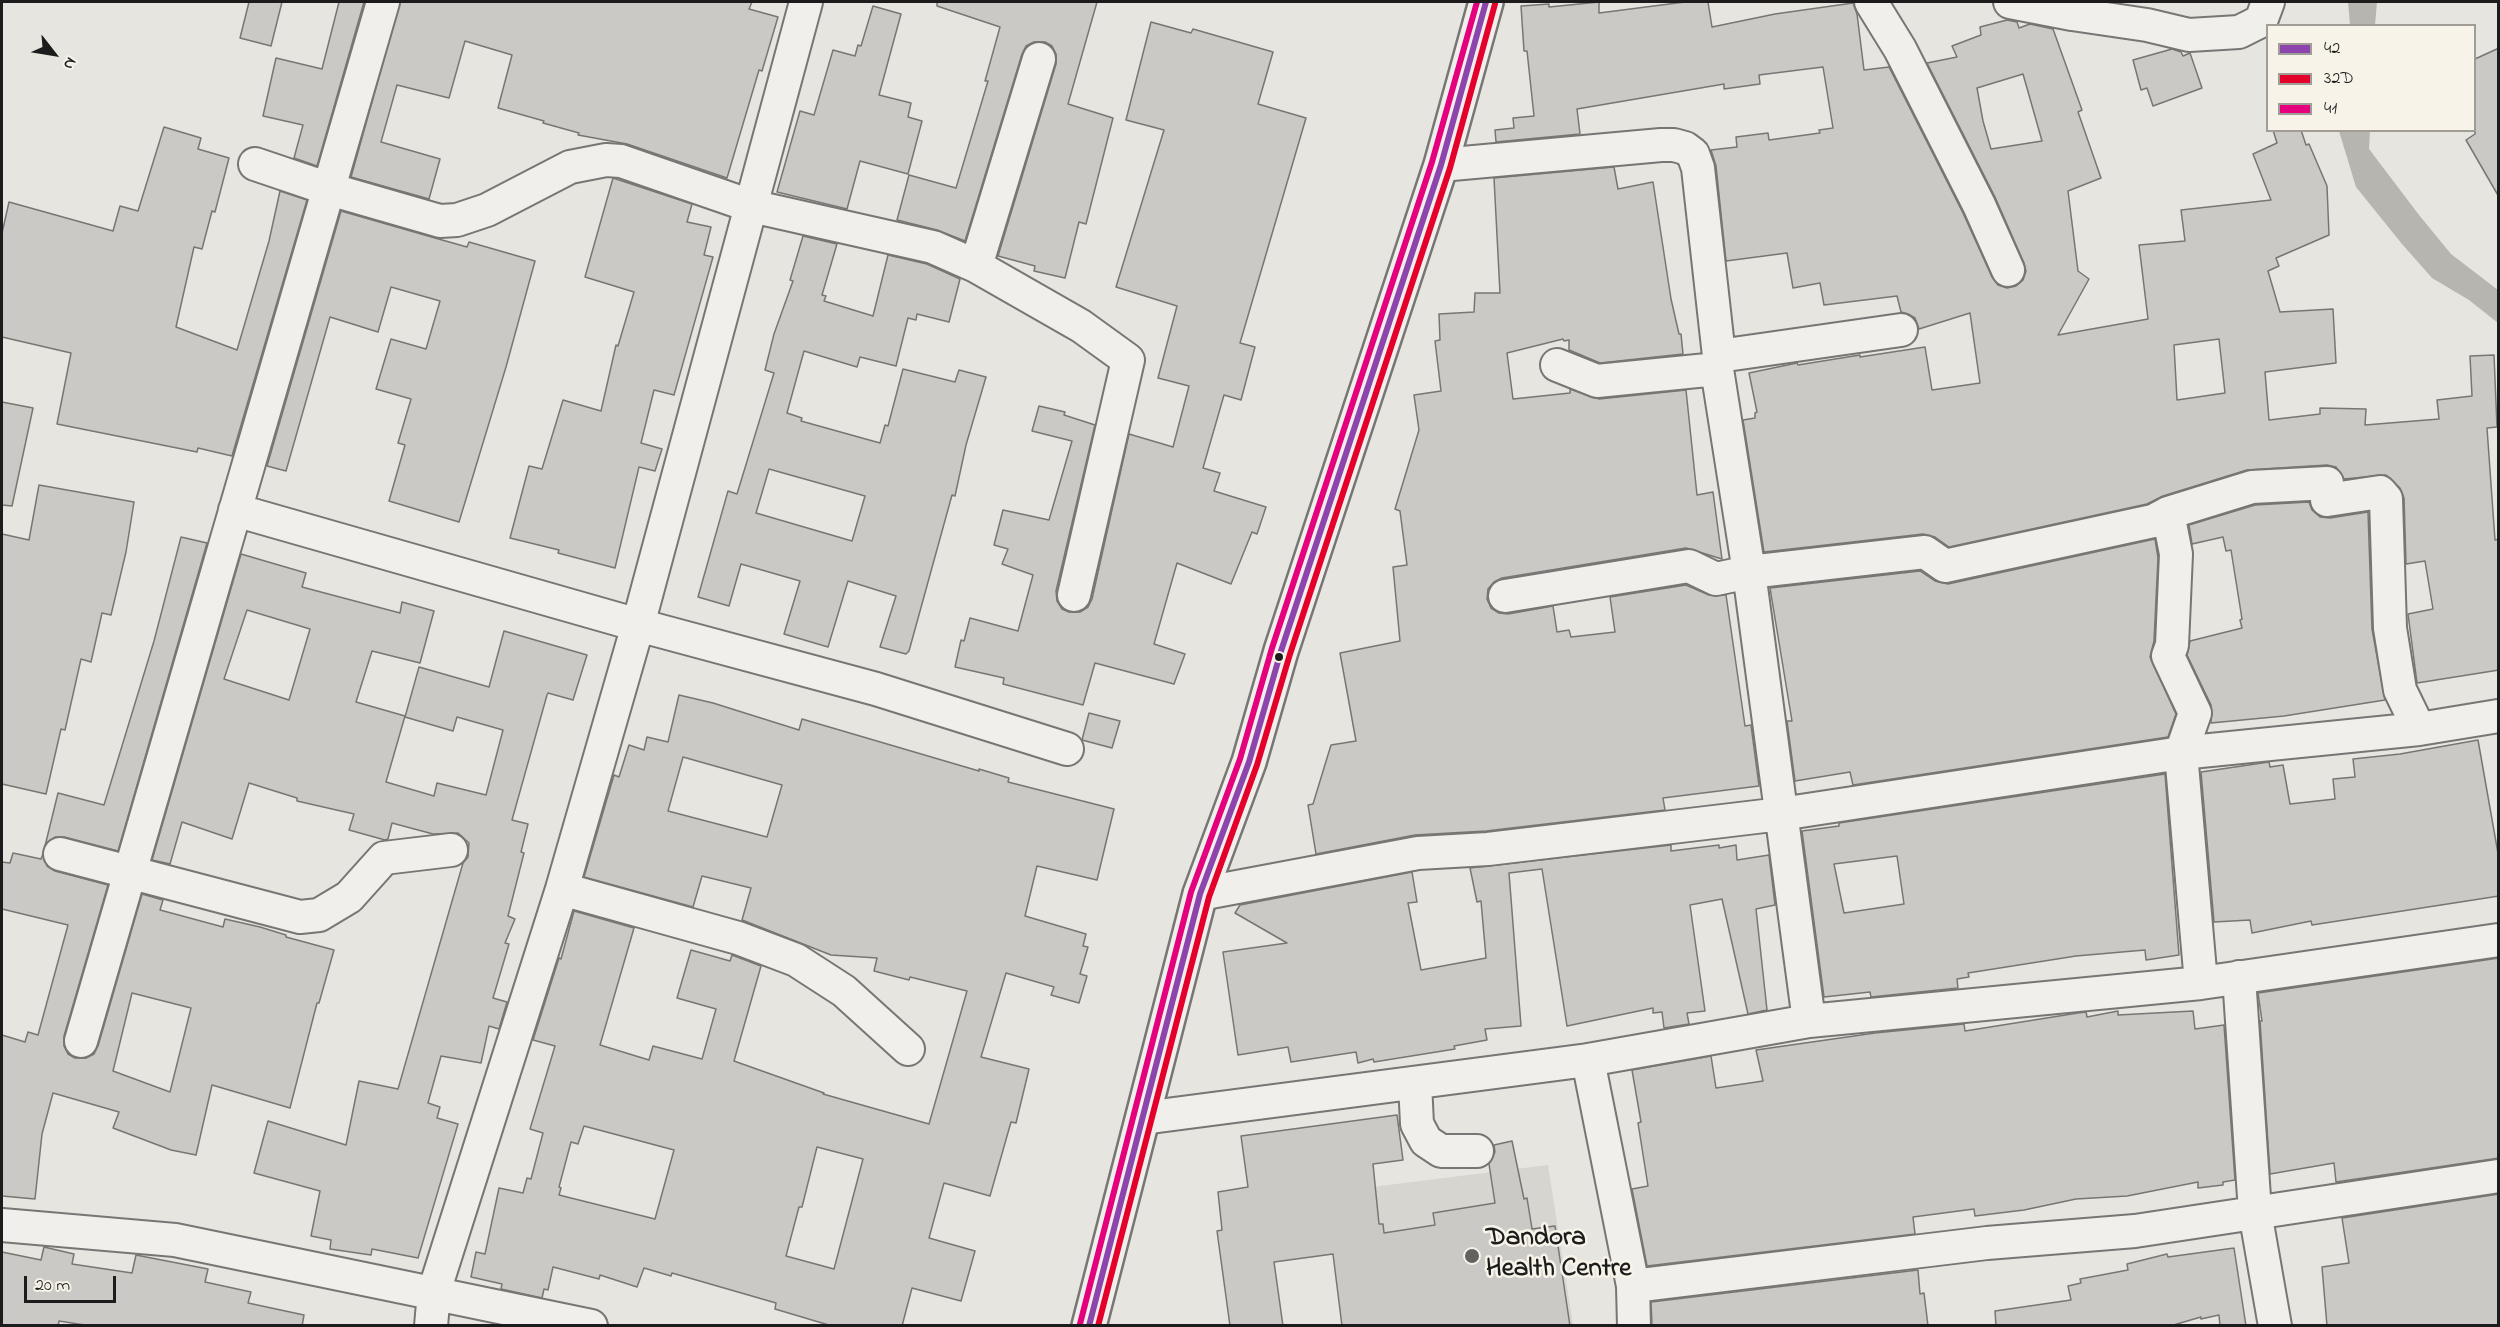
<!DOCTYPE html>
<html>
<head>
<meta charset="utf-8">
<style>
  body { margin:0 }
  #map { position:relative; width:2500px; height:1327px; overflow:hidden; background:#e6e5e0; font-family:"Indie Flower",sans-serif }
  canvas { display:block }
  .frame { position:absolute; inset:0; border:3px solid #1c1c1c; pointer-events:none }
  .legend { position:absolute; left:2266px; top:24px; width:210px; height:108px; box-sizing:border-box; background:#f7f3e8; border:2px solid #9f9d96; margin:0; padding:8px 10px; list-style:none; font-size:18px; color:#1c1c1c }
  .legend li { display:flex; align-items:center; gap:12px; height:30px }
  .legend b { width:30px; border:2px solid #9f9d96 }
  .north { position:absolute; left:24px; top:24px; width:60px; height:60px; -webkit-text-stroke:4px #f7f3e8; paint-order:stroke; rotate:121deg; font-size:16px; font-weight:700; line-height:24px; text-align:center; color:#1c1c1c }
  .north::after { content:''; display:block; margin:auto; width:21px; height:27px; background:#1c1c1c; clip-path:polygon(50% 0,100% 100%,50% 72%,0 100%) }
  .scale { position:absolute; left:24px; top:1276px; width:92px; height:27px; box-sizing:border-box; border:3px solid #1c1c1c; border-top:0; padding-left:8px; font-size:18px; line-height:21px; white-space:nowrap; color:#1c1c1c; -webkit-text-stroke:4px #f7f3e8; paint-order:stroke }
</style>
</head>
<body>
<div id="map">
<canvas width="2500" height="1327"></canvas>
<div class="frame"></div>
<ul class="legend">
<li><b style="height:8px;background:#8e44ad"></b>42</li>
<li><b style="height:8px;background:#e4002b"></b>32D</li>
<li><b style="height:8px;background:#e5007d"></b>41</li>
</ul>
<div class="north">N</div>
<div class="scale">20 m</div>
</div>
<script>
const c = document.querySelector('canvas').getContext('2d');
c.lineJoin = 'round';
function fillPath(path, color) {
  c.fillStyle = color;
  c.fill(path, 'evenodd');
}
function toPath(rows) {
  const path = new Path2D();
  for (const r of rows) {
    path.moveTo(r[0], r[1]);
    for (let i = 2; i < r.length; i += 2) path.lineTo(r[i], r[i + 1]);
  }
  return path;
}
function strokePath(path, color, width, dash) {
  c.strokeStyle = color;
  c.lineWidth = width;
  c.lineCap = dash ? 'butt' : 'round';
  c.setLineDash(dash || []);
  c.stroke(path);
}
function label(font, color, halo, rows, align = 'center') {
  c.font = font + ' "Indie Flower",sans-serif';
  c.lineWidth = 5;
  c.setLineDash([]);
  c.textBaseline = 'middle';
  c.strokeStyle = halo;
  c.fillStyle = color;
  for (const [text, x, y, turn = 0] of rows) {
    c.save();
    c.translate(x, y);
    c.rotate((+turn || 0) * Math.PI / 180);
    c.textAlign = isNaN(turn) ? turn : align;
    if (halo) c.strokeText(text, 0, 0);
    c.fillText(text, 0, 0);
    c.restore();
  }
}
const built = toPath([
  [1548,1165,1573,1325,1393,1325,1372,1187]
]);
const water = toPath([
  [2348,2,2377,2,2375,25,2350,25],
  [2339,131,2370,131,2369,149,2419,215,2451,254,2498,290,2498,323,2469,300,2432,278,2402,244,2356,187]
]);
const building = toPath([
  [249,2,282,2,271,46,240,38,249,2],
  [339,2,364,2,317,166,294,158,303,125,263,116,276,58,322,69,339,2],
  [400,2,752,2,749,9,778,17,762,71,759,70,727,178,627,144,578,135,579,133,543,123,544,121,498,108,512,55,465,41,449,98,397,85,381,142,440,159,429,199,351,177,400,2],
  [937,2,1097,2,1068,104,1113,118,1086,224,1079,222,1065,278,1034,271,1035,266,998,256,1056,64,1056,54,1052,46,1045,42,1034,42,1026,46,1022,54,965,241,937,230,897,220,909,175,956,188,988,81,985,81,1000,27,937,6,937,2],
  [1599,2,1599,13,1685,2,1708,2,1712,27,1775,14,1853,3,1857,14,1864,70,1889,67,1963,213,1992,277,1998,285,2007,288,2016,286,2023,280,2026,271,2024,263,1995,197,1927,63,1957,57,1952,46,1981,35,1980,27,2007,20,2017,22,2019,28,2030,24,2053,29,2082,110,2078,112,2101,178,2068,191,2078,271,2089,279,2058,335,2148,319,2139,245,2185,241,2181,210,2271,200,2253,154,2277,143,2273,130,2301,130,2306,145,2309,144,2327,186,2329,235,2276,258,2279,266,2268,271,2280,312,2333,309,2336,363,2265,372,2269,420,2320,414,2320,408,2366,409,2365,425,2439,419,2437,400,2472,396,2470,356,2494,355,2497,427,2487,428,2495,540,2499,539,2499,670,2417,683,2408,614,2433,609,2425,561,2406,564,2404,498,2400,488,2386,475,2344,479,2336,467,2327,465,2247,470,2163,496,2147,504,1949,547,1935,537,1923,534,1764,552,1743,420,1755,418,1755,413,1757,412,1749,373,1797,363,1798,365,1860,355,1860,357,1925,347,1932,390,1980,383,1970,313,1919,329,1915,318,1908,314,1901,312,1897,296,1824,305,1820,283,1793,288,1787,253,1726,261,1716,166,1711,150,1737,147,1736,137,1768,133,1769,140,1820,133,1819,130,1833,128,1823,67,1759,75,1760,84,1724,89,1724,84,1577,109,1580,134,1496,142,1495,130,1514,128,1513,118,1534,116,1527,51,1524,51,1521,6,1549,4,1549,7,1599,2],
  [2023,74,2042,141,1991,149,1983,121,1977,88,2023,74],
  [2219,339,2225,393,2177,400,2174,345,2219,339],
  [873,6,901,14,879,95,911,103,908,117,922,121,908,174,860,161,847,209,777,192,800,111,814,115,833,50,855,56,858,45,861,46,873,6],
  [1151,22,1191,33,1193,29,1273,52,1258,104,1306,118,1240,343,1255,347,1241,400,1224,395,1203,468,1220,473,1214,491,1266,507,1257,534,1252,532,1231,584,1177,563,1154,644,1185,654,1174,684,1095,663,1083,705,1003,684,1004,678,955,667,961,640,964,641,970,618,1018,631,1033,575,1002,564,1008,549,994,545,1003,510,1049,520,1072,441,1032,431,1039,406,1065,412,1064,415,1095,425,1056,591,1057,601,1062,609,1069,612,1080,612,1088,607,1092,599,1129,434,1173,447,1189,386,1158,378,1177,306,1116,287,1164,130,1126,120,1151,22],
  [2499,48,2499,197,2466,140,2475,134,2475,59,2499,48],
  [2172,49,2181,52,2183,56,2190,53,2202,88,2153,106,2147,88,2141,90,2133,60,2172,49],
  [164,127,201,138,198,149,229,158,215,212,212,211,202,249,194,247,176,327,237,350,269,241,280,191,307,200,232,456,198,448,197,452,57,424,71,353,2,337,2,233,9,202,113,231,120,206,138,211,164,127],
  [1614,167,1618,189,1653,182,1671,299,1679,334,1681,334,1683,354,1600,363,1569,350,1569,340,1564,341,1563,339,1507,353,1513,399,1570,393,1570,389,1599,399,1686,390,1697,495,1713,492,1722,559,1686,548,1502,578,1494,582,1488,589,1487,599,1491,608,1499,613,1508,614,1553,606,1557,632,1569,630,1571,637,1615,632,1610,597,1686,585,1709,595,1726,595,1745,726,1751,725,1759,786,1663,798,1665,810,1486,831,1415,835,1316,854,1308,805,1313,804,1331,745,1356,741,1340,653,1400,641,1393,567,1407,565,1400,511,1395,509,1419,430,1414,395,1441,391,1435,341,1440,340,1439,314,1474,312,1475,293,1500,293,1494,178,1614,167],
  [613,178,692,204,687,222,711,227,704,255,713,257,674,395,654,390,641,443,662,449,655,471,639,467,615,568,558,553,559,550,510,538,529,466,542,469,563,400,601,411,616,345,618,346,634,292,585,277,613,178],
  [341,211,435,238,467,247,469,242,535,261,506,367,459,522,389,501,405,445,398,443,411,399,376,389,391,339,426,349,440,301,391,287,378,332,330,317,286,471,267,466,341,211],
  [803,236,837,244,822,295,826,296,824,301,873,316,888,255,927,264,960,279,949,322,917,314,916,320,908,318,896,366,860,357,857,367,804,351,787,413,802,418,801,421,880,443,885,425,888,426,903,369,955,382,959,370,986,377,966,445,955,496,952,495,909,651,906,654,880,647,896,596,848,581,828,647,784,634,800,581,741,564,729,606,698,597,728,491,737,494,774,373,765,370,774,334,793,281,790,280,803,236],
  [769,469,865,496,852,541,756,513,769,469],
  [2,402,33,408,12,506,2,505,2,402],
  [39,485,134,502,126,552,111,615,102,613,91,662,81,659,65,730,61,729,46,794,2,784,2,534,29,540,39,485],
  [2309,502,2312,510,2320,517,2330,518,2368,512,2372,629,2385,700,2284,716,2211,723,2211,705,2187,655,2190,641,2242,628,2240,620,2242,619,2231,550,2226,551,2223,537,2192,544,2189,525,2255,505,2309,502],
  [181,537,207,543,118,851,64,837,55,837,45,846,58,793,104,805,154,641,181,537],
  [2155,539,2158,558,2154,641,2150,657,2176,714,2168,737,1853,785,1850,772,1795,781,1787,721,1792,721,1770,588,1920,571,1935,581,1948,584,2155,539],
  [241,554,306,573,302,587,400,613,402,602,434,611,420,663,372,651,356,702,405,716,386,782,434,796,437,783,486,795,503,730,457,717,453,731,405,717,419,667,489,687,504,631,587,655,573,700,548,693,547,695,512,820,528,824,521,852,524,853,508,916,515,919,505,943,509,944,493,998,507,1002,499,1029,489,1026,481,1063,441,1056,428,1103,440,1107,437,1118,458,1124,418,1258,372,1249,371,1255,330,1249,331,1240,311,1236,320,1191,254,1173,268,1121,346,1145,359,1081,398,1089,463,863,468,857,469,843,458,833,433,834,392,823,388,839,385,840,349,830,354,814,297,801,297,798,249,783,232,839,182,822,170,864,152,860,241,554],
  [247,610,310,629,289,700,224,679,247,610],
  [679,695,713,703,799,730,802,719,979,771,979,769,1009,778,1008,782,1114,809,1097,880,1037,866,1025,916,1086,934,1083,946,1088,947,1080,974,1087,976,1079,1003,1051,995,1054,987,1006,973,981,1057,1029,1069,1016,1123,1011,1122,990,1196,944,1183,929,1238,975,1251,961,1301,912,1288,902,1326,832,1326,775,1309,776,1303,672,1273,671,1276,644,1268,637,1287,600,1275,599,1279,553,1267,548,1290,544,1289,542,1298,501,1289,502,1284,471,1277,476,1252,485,1254,499,1188,523,1193,527,1178,531,1179,543,1133,530,1129,555,1046,533,1040,559,958,561,959,574,911,634,928,600,1045,649,1060,653,1046,702,1059,716,1009,677,998,691,950,730,961,732,955,761,966,734,1061,824,1093,823,1094,929,1124,967,991,910,977,909,980,874,971,877,958,831,955,742,920,751,888,702,876,693,907,584,877,614,775,619,777,629,745,644,750,647,737,668,742,679,695],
  [683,757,782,785,767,837,668,811,683,757],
  [584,1126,674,1150,655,1219,559,1195,561,1188,559,1187,571,1142,578,1144,584,1126],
  [817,1147,863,1159,834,1269,786,1256,799,1207,802,1207,817,1147],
  [1089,713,1120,721,1112,748,1082,740,1089,713],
  [2478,740,2499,859,2499,896,2312,925,2311,921,2252,933,2250,920,2214,922,2201,772,2269,762,2270,767,2283,765,2290,804,2335,799,2333,779,2355,777,2353,759,2400,754,2478,740],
  [2165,774,2179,955,2146,960,2145,950,2076,956,1968,973,1969,977,1957,979,1958,988,1871,997,1870,992,1824,997,1802,831,1839,826,1839,823,2165,774],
  [1897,856,1904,904,1844,913,1834,864,1897,856],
  [1671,845,1671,851,1719,845,1719,848,1736,845,1737,860,1769,855,1775,905,1756,909,1767,1010,1748,1014,1722,899,1690,905,1705,1011,1687,1013,1689,1024,1664,1028,1662,1012,1653,1013,1653,1008,1567,1026,1542,869,1509,873,1521,1026,1485,1029,1487,1040,1454,1046,1455,1049,1374,1062,1373,1059,1358,1063,1356,1052,1291,1062,1288,1047,1238,1055,1223,952,1287,943,1235,913,1240,905,1412,872,1417,902,1408,903,1421,970,1486,958,1481,901,1477,902,1470,868,1671,845],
  [13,853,41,859,43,854,47,866,55,871,108,885,64,1036,64,1046,68,1054,75,1058,86,1058,94,1054,98,1046,142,894,163,900,160,910,223,927,225,919,260,927,286,935,286,937,334,950,319,1003,317,1003,290,1108,212,1085,196,1155,171,1150,113,1128,119,1112,53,1093,42,1134,35,1199,2,1196,2,1035,25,1042,28,1032,38,1035,68,925,2,909,2,862,10,863,13,853],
  [132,993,191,1008,170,1092,113,1071,132,993],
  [2499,958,2499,1158,2336,1182,2334,1163,2270,1174,2260,1021,2262,1021,2258,993,2499,958],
  [2118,1011,2118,1015,2193,1011,2195,1029,2224,1025,2235,1180,2223,1182,2223,1185,2198,1188,2198,1182,2127,1196,2076,1199,2024,1210,1975,1216,1974,1209,1913,1217,1915,1234,1647,1266,1632,1189,1648,1186,1638,1123,1641,1122,1632,1070,1711,1056,1716,1088,1763,1081,1756,1050,1875,1033,1964,1024,1965,1031,2078,1013,2086,1012,2087,1017,2118,1011],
  [1397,1115,1403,1160,1373,1164,1379,1224,1383,1224,1384,1233,1435,1225,1433,1213,1495,1203,1489,1164,1495,1152,1494,1145,1512,1141,1524,1199,1527,1198,1532,1229,1555,1226,1570,1326,1342,1326,1333,1254,1274,1262,1283,1326,1230,1326,1217,1231,1222,1230,1218,1192,1248,1187,1241,1136,1397,1115],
  [2499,1194,2499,1326,2327,1326,2322,1267,2349,1263,2342,1218,2499,1194],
  [44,1247,74,1254,72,1264,132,1273,136,1255,208,1269,205,1282,251,1292,248,1303,304,1315,302,1326,91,1326,59,1321,58,1326,2,1326,2,1252,41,1260,44,1247],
  [2234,1248,2246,1326,2220,1326,2219,1315,2201,1319,2201,1317,2170,1326,1996,1326,1995,1311,2071,1300,2068,1286,2081,1283,2080,1279,2128,1270,2127,1264,2167,1254,2168,1257,2234,1248],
  [1918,1270,1920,1294,1924,1293,1928,1326,1652,1326,1651,1302,1918,1270]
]);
const minor = toPath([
  [1871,2,1900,49,1979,205,2008,270],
  [2010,2,2072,14,2076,2],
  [2072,14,2147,25,2189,35,2239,32,2261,21,2268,2],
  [255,164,329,189,440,221,457,220,487,210,570,167,606,160,621,161,751,206,933,247,976,266,1081,326,1128,360,1074,595],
  [976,266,1039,59],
  [1719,356,1901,330],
  [1557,365,1597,381,1717,369],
  [235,510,638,625,876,689,1067,749],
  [2168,513,2176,554,2172,645,2168,656,2195,713,2181,753,2201,983],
  [1505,596,1689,566,1716,579,1749,572,1925,552,1945,566,2153,521,2168,513,2252,487,2327,483,2327,500,2380,492,2386,499,2390,628,2400,690,2419,729],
  [60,854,300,917,319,915,349,897,384,858,451,850],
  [562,889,738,938,796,960,844,991,908,1049],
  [1200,894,1418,853,1488,849,1781,814,2181,753,2419,729,2498,716],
  [2239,977,2255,1212,2275,1326],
  [1809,1021,2201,983,2498,940],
  [81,1041,383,2],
  [1588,1060,1633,1286,1634,1326],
  [1415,1083,1417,1124,1426,1141,1441,1151,1477,1151],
  [1143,1118,1588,1060,1809,1021,1749,572,1717,369,1719,356,1698,168,1693,154,1685,148,1674,145,1661,145,1441,165],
  [2,1225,175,1240,591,1326],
  [1633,1286,1987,1243,2135,1231,2498,1176],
  [431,1326,434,1292,562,889,638,625,806,2]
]);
const secondary = toPath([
  [1089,1326,1200,894,1249,762,1281,651,1441,165,1486,2]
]);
const bus1 = toPath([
  [1089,1326,1200,894,1249,762,1281,651,1441,165,1486,2]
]);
const bus2 = toPath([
  [1098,1326,1209,897,1257,765,1290,654,1450,168,1495,4]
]);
const bus3 = toPath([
  [1080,1324,1191,892,1240,759,1272,648,1432,162,1477,2]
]);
const markers = [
  [1279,657,5,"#1c1c1c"],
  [1472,1256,8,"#636261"]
];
const poiNames = [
  ["Dandora",1486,1240],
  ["Health Centre",1486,1271]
];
fillPath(built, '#d7d5cf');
fillPath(water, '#b7b5af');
fillPath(building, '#cac9c5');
strokePath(building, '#777674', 1.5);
strokePath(minor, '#777674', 36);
strokePath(secondary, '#777674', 38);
strokePath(minor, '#f0efeb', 32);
strokePath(secondary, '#f0efeb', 33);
strokePath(bus1, '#8e44ad', 6);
strokePath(bus2, '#e4002b', 6);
strokePath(bus3, '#e5007d', 6);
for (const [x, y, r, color] of markers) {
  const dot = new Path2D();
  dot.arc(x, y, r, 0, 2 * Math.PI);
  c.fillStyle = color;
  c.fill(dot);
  strokePath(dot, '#f7f3e8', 2);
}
label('bold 27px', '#1c1c1c', '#f7f3e8', poiNames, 'left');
</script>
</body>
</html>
